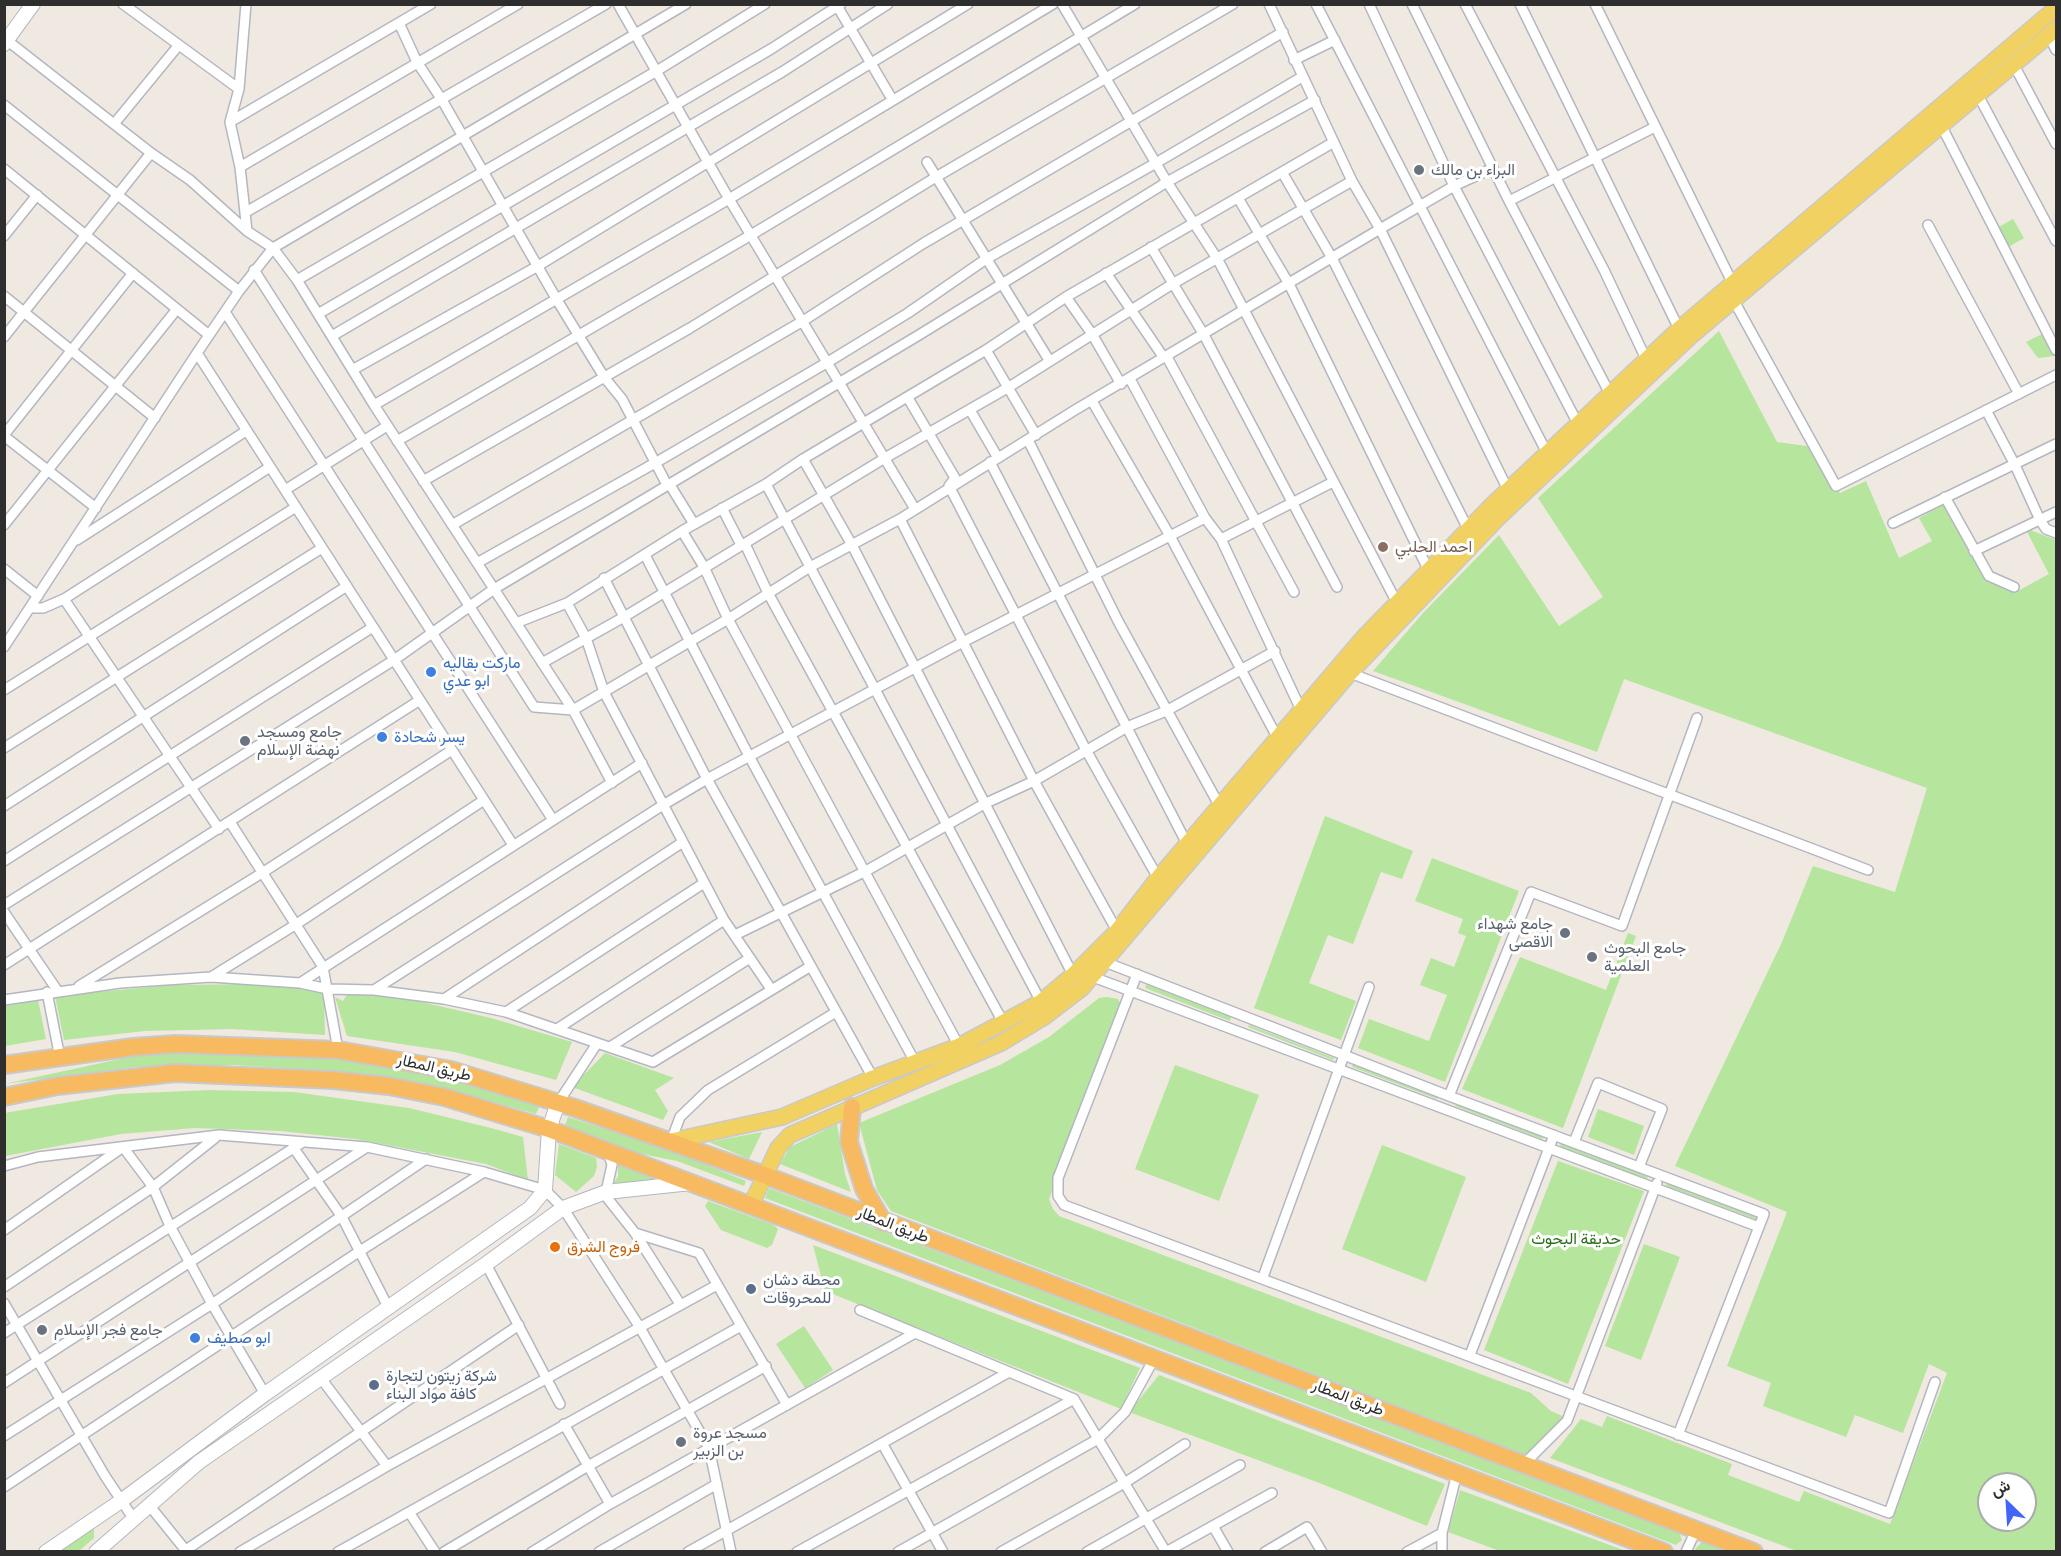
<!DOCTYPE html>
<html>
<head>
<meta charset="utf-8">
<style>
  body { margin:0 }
  #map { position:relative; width:2061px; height:1556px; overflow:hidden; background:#efe9e1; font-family:"PT Sans Narrow",Vazirmatn,sans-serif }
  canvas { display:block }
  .frame { position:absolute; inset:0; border:6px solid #2e2e2e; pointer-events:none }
  .north { position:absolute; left:1977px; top:1472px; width:60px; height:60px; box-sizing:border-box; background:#fff; border:2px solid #ababab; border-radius:50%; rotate:335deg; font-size:16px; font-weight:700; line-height:24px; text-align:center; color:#2e2e2e }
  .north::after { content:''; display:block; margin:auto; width:21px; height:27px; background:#4264fb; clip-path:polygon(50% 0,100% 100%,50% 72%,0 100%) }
</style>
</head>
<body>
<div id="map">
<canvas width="2061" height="1556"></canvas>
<div class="frame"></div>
<div class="north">ش</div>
</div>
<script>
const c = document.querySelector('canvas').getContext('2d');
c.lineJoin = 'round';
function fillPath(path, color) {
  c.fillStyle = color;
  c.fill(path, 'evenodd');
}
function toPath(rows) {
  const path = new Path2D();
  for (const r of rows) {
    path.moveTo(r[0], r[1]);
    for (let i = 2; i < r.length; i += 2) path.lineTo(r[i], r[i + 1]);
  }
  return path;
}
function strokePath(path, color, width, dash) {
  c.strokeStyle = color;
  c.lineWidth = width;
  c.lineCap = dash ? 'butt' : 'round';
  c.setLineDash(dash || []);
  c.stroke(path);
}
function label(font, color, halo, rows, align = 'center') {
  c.font = font + ' "PT Sans Narrow",Vazirmatn,sans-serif';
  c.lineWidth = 6;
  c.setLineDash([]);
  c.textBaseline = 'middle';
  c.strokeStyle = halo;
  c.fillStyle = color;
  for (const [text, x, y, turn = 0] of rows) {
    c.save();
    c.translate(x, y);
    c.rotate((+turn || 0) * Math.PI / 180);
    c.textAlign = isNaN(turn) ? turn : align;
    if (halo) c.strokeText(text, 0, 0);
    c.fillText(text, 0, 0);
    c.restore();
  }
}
const green = toPath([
  [2013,219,2024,238,2005,249,1995,229],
  [1719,331,1777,442,1807,446,1840,493,1866,481,1899,558,1932,541,1919,518,1945,504,1986,579,2016,592,2049,574,2025,528,2056,540,2056,1551,1797,1551,1550,1458,1581,1419,1602,1427,1607,1416,1732,1464,1728,1475,1799,1502,1804,1491,1890,1524,1947,1373,1929,1364,1903,1433,1855,1415,1846,1437,1763,1406,1771,1383,1727,1366,1787,1212,1675,1166,1782,942,1813,866,1895,892,1927,788,1624,679,1597,752,1373,671,1423,613,1499,535,1559,626,1603,597,1538,498],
  [1989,1484,2025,1484,2025,1520,1989,1520],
  [2042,334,2055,356,2038,358,2026,342],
  [1325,816,1413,851,1402,879,1381,872,1353,944,1328,935,1309,983,1356,1001,1341,1040,1254,1008],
  [1432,858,1519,891,1445,1082,1358,1048,1369,1019,1429,1041,1447,995,1420,985,1431,958,1454,967,1466,936,1458,933,1463,919,1415,901],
  [1628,933,1636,936,1563,1128,1462,1089,1520,957,1606,990],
  [260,984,324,992,325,1035,232,1029,145,1031,64,1040,55,996,171,985],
  [1146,984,1231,1017,1230,1021,1145,988],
  [348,993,413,1000,491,1018,572,1042,556,1080,455,1052,347,1036,335,997,343,1001],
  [1107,997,1118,999,1122,1007,1049,1199,1053,1209,1059,1216,1531,1393,1551,1411,1567,1418,1527,1456,891,1211,877,1190,859,1123,1000,1065,1049,1037,1099,998],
  [38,1000,46,1039,5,1046,5,1006],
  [1249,1025,1334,1058,1333,1060,1248,1027],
  [175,1052,235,1052,336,1058,395,1066,450,1078,540,1105,536,1114,447,1089,391,1078,334,1071,234,1065,136,1067,4,1084,134,1056],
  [605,1053,674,1078,655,1090,668,1111,663,1120,572,1087],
  [1353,1064,1438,1096,1437,1099,1352,1067],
  [1175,1065,1259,1095,1219,1201,1135,1169],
  [209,1090,294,1092,409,1108,491,1128,523,1137,528,1180,486,1164,356,1139,280,1131,195,1128,121,1134,5,1156,4,1113,118,1094],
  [1456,1103,1543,1136,1542,1139,1455,1106],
  [1598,1109,1644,1126,1634,1155,1588,1137],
  [568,1117,677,1153,746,1181,744,1186,677,1161,632,1152,565,1125],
  [837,1124,845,1174,851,1192,780,1164,790,1147],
  [762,1132,749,1159,709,1142],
  [1561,1143,1648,1176,1647,1179,1560,1146],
  [559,1144,596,1158,597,1167,594,1176,576,1192,555,1175],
  [1382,1145,1466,1177,1426,1282,1342,1249],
  [1558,1161,1644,1191,1568,1384,1484,1350],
  [618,1165,655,1178,655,1180,611,1188,618,1176],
  [1667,1183,1759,1218,1758,1220,1666,1186],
  [769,1188,1679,1532,1682,1540,1676,1545,765,1198],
  [708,1201,774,1225,778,1229,772,1245,767,1248,721,1230,705,1206],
  [1644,1244,1680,1257,1641,1360,1605,1346],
  [813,1245,1140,1368,1121,1409,825,1291],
  [804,1326,833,1370,805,1388,776,1344],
  [1159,1375,1445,1484,1427,1526,1322,1484,1129,1412],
  [1460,1490,1626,1551,1500,1551,1448,1532],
  [94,1527,94,1538,79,1551,59,1552],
  [1702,1542,1729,1551,1698,1551,1695,1549]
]);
const minor = toPath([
  [123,4,239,89],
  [246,4,239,89,230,122,240,167,247,231],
  [618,4,729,199,915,509],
  [836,4,892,99],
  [1062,4,1167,182,1218,260,1396,601],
  [1269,4,1352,181,1380,229,1508,490],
  [1316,4,1547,453],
  [1369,4,1454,186,1578,424],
  [1412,4,1509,201,1610,394],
  [1465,4,1604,270,1646,359],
  [1520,4,1679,329],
  [1595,4,1733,284],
  [399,23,417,62,442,100,557,300,604,377,622,399,666,483,670,485,694,524],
  [2049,36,2056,50],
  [4,38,151,153,190,180,247,231,273,248,297,280,374,405,573,710,612,783],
  [1294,60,1335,40],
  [2014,65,2056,144],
  [1978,95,2056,241],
  [4,105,239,291],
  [230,122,431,4],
  [114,124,178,46],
  [1942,127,2056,350],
  [927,162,1049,360],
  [240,167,518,4],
  [4,169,209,335],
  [1282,172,1332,258,1468,529],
  [1238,198,1289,284,1428,569],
  [1509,201,1655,127],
  [246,212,606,4],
  [1928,225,2019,394],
  [4,236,37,195],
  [1151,247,1204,335,1337,587],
  [254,270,534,707,573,710,728,619,810,567,900,519,1075,410,1380,229,1454,186,1493,168],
  [1106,273,1164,358],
  [297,280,655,72,765,4],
  [4,296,155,418],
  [1066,297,1092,334,1121,384],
  [1734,301,1836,486,2056,375],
  [225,312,553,820],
  [318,314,771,49,841,4],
  [332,336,782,72,888,4],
  [4,337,151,153],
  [986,350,1036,435],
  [197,353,513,845],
  [1167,357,1294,592],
  [354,369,538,266,968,4],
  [1130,379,1205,518,1221,539,1301,710],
  [908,398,955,478,949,486,1086,750,1158,878],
  [1092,401,1170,536,1277,737],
  [374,405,729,199,1053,4],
  [970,410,998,458],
  [1986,410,2015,465,2040,520,2046,529,2056,533],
  [4,435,133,273],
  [4,436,96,508],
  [1028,440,1118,621,1219,805],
  [397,441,751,235,1135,4],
  [803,459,852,545,1073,975],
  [990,462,1187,844],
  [423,481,690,328,936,177,1233,4],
  [766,484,1041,1002],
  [285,490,387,426],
  [1945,497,1989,576,2014,587],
  [722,508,740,543,745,544,768,593,1003,1022],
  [900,519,1034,781,1117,931],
  [1893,523,2056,444],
  [4,525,177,309],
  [452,525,803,321,924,243,1283,32],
  [682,531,704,567,728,619,959,1046],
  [1221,539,1333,482],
  [77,540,246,431],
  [1974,551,2056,512],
  [645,555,749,756,915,1062],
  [477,563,655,463,828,362,908,313,986,259,1156,163,1302,77],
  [4,569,38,596],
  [604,578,707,779,873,1078],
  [64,599,219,829],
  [567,603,586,638,604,692,724,920,771,989],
  [30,608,43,608,64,599,270,467],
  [516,623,567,603,682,531,766,484,803,459,986,350,1066,297,1334,142],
  [4,647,197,353,239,291,273,248,686,4],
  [542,663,624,617,885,458,1009,387,1174,283,1352,181],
  [1350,673,1868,870],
  [4,690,296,507],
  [4,748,322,548],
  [4,806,347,586],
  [230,822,323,967,338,1050],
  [4,861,373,627],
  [4,905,394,660,494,589,919,335,1167,182,1315,100],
  [4,912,57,990],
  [735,935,866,871,984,804,1034,781,1127,727,1166,711,1275,651],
  [1105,962,1449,1096,1764,1214,1678,1435],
  [4,965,420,700],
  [1137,974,1058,1178,1058,1196,1064,1205,1889,1513,1935,1382],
  [211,977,295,925,484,800],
  [1093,977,1759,1227],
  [300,983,642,763],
  [79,986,262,873,452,750],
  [374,990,663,805,707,779,963,642,1205,518],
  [47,992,60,1058],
  [444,999,683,842],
  [4,1000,120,983,211,977,300,983,328,989,374,990,444,999,506,1012,653,1062,811,966],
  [506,1012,704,883],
  [557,1029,724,920],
  [610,1047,750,958],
  [1449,1096,1531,892,1622,926,1697,718],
  [558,1103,596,1045],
  [671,1141,680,1117,708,1090,836,1012],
  [1574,1142,1598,1083,1662,1109,1639,1167],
  [293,1147,342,1217,388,1307],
  [608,1151,612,1165,606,1192,608,1199,635,1233,680,1304],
  [4,1166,38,1157,219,1135,367,1147,484,1172,545,1190,563,1208,639,1326,709,1448,731,1552],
  [4,1230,123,1147,153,1187,170,1226,212,1304,265,1394],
  [635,1233,699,1253,787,1405],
  [486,1264,560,1404],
  [1263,1277,1369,987],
  [4,1287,153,1187,215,1138],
  [4,1303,105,1476,133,1518],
  [860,1310,1074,1399,1166,1552],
  [4,1333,303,1142],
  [1470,1355,1554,1135],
  [320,1377,387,1466],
  [4,1383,367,1147],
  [564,1424,610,1504],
  [4,1436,212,1304,426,1159],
  [882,1443,943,1552],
  [1524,1464,1567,1421,1657,1183],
  [4,1487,360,1251,484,1172],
  [149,1505,187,1552],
  [409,1512,435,1552],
  [1213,1526,1228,1552],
  [186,1550,519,1325],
  [240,1552,387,1466,717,1285],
  [338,1552,741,1326],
  [444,1552,588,1466,766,1366],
  [532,1552,610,1504,915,1333],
  [599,1552,717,1484],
  [688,1552,1009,1372],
  [797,1552,1074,1399],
  [898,1552,1098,1439,1125,1412,1155,1357],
  [1001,1552,1126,1482,1185,1444],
  [1087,1552,1240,1465],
  [1166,1552,1272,1493],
  [1265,1552,1307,1527,1322,1552],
  [1407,1552,1442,1533],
  [1442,1552,1442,1533,1457,1473],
  [1686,1552,1696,1530]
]);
const secondary = toPath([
  [4,44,33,4],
  [46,1552,121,1501,265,1394,530,1208,545,1190,549,1129,558,1103],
  [96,1552,199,1462,486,1264,563,1208,606,1192,691,1183]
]);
const primary = toPath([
  [671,1141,782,1117,873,1078,959,1046,1041,1002,1073,975,1117,931,1158,878,1363,638,1491,506,1679,329,2056,8],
  [751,1205,778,1148,790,1135,1001,1043,1044,1017,1082,988,1350,673,1497,519,1692,335,2056,29]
]);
const trunk = toPath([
  [4,1065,133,1047,176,1044,338,1050,451,1070,575,1108,764,1175,1754,1552],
  [4,1097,57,1086,175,1073,333,1080,389,1086,444,1097,549,1129,1664,1552],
  [852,1107,849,1142,864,1189,883,1222]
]);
const markers = [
  [1419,170,6,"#6b7280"],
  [1383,547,6,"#8d6e63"],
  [431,672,6,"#3f7fe0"],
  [382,737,6,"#3f7fe0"],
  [245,741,6,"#6b7280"],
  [1565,933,6,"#6b7280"],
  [1592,957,6,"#6b7280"],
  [555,1247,6,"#e8710a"],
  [751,1289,6,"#5c6f8a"],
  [42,1330,6,"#6b7280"],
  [195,1338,6,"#3f7fe0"],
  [374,1385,6,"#5c6f8a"],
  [681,1442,6,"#6b7280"]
];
const worshipNames = [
  ["البراء بن مالك",1431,170],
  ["جامع ومسجد",257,732],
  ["نهضة الإسلام",257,750],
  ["جامع شهداء",1553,924,"right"],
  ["الاقصى",1553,942,"right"],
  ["جامع البحوث",1604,948],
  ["العلمية",1604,966],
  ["جامع فجر الإسلام",54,1330],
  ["مسجد عروة",693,1433],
  ["بن الزبير",693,1451]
];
const educationNames = [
  ["احمد الحلبي",1395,547]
];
const shopNames = [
  ["ماركت بقاليه",443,663],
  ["ابو عدي",443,681],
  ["يسر شحادة",394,737],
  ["ابو صطيف",207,1338]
];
const streetNames = [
  ["طريق المطار",434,1068,13],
  ["طريق المطار",893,1225,21],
  ["طريق المطار",1348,1398,21]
];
const parkNames = [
  ["حديقة البحوث",1576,1239]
];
const foodNames = [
  ["فروج الشرق",567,1247]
];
const serviceNames = [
  ["محطة دشان",763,1280],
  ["للمحروقات",763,1298],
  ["شركة زيتون لتجارة",386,1376],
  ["كافة مواد البناء",386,1394]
];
fillPath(green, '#b6e59e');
strokePath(minor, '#b4b7c1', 12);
strokePath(secondary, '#b4b7c1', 16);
strokePath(primary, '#c9c9c9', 18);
strokePath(trunk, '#c9c9c9', 20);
strokePath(minor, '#fff', 9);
strokePath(secondary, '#fff', 14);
strokePath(primary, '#f2d163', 15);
strokePath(trunk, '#f8ba60', 16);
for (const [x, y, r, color] of markers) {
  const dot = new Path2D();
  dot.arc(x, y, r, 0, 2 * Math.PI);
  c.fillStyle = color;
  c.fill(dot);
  strokePath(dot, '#fff', 2);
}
label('16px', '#5b616d', '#fff', worshipNames, 'left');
label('16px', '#785e54', '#fff', educationNames, 'left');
label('16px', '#366cbe', '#fff', shopNames, 'left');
label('16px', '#2e2e2e', '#fff', streetNames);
label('16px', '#2c6e1b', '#fff', parkNames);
label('16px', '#c56008', '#fff', foodNames, 'left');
label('16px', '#4e5e75', '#fff', serviceNames, 'left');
</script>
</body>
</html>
